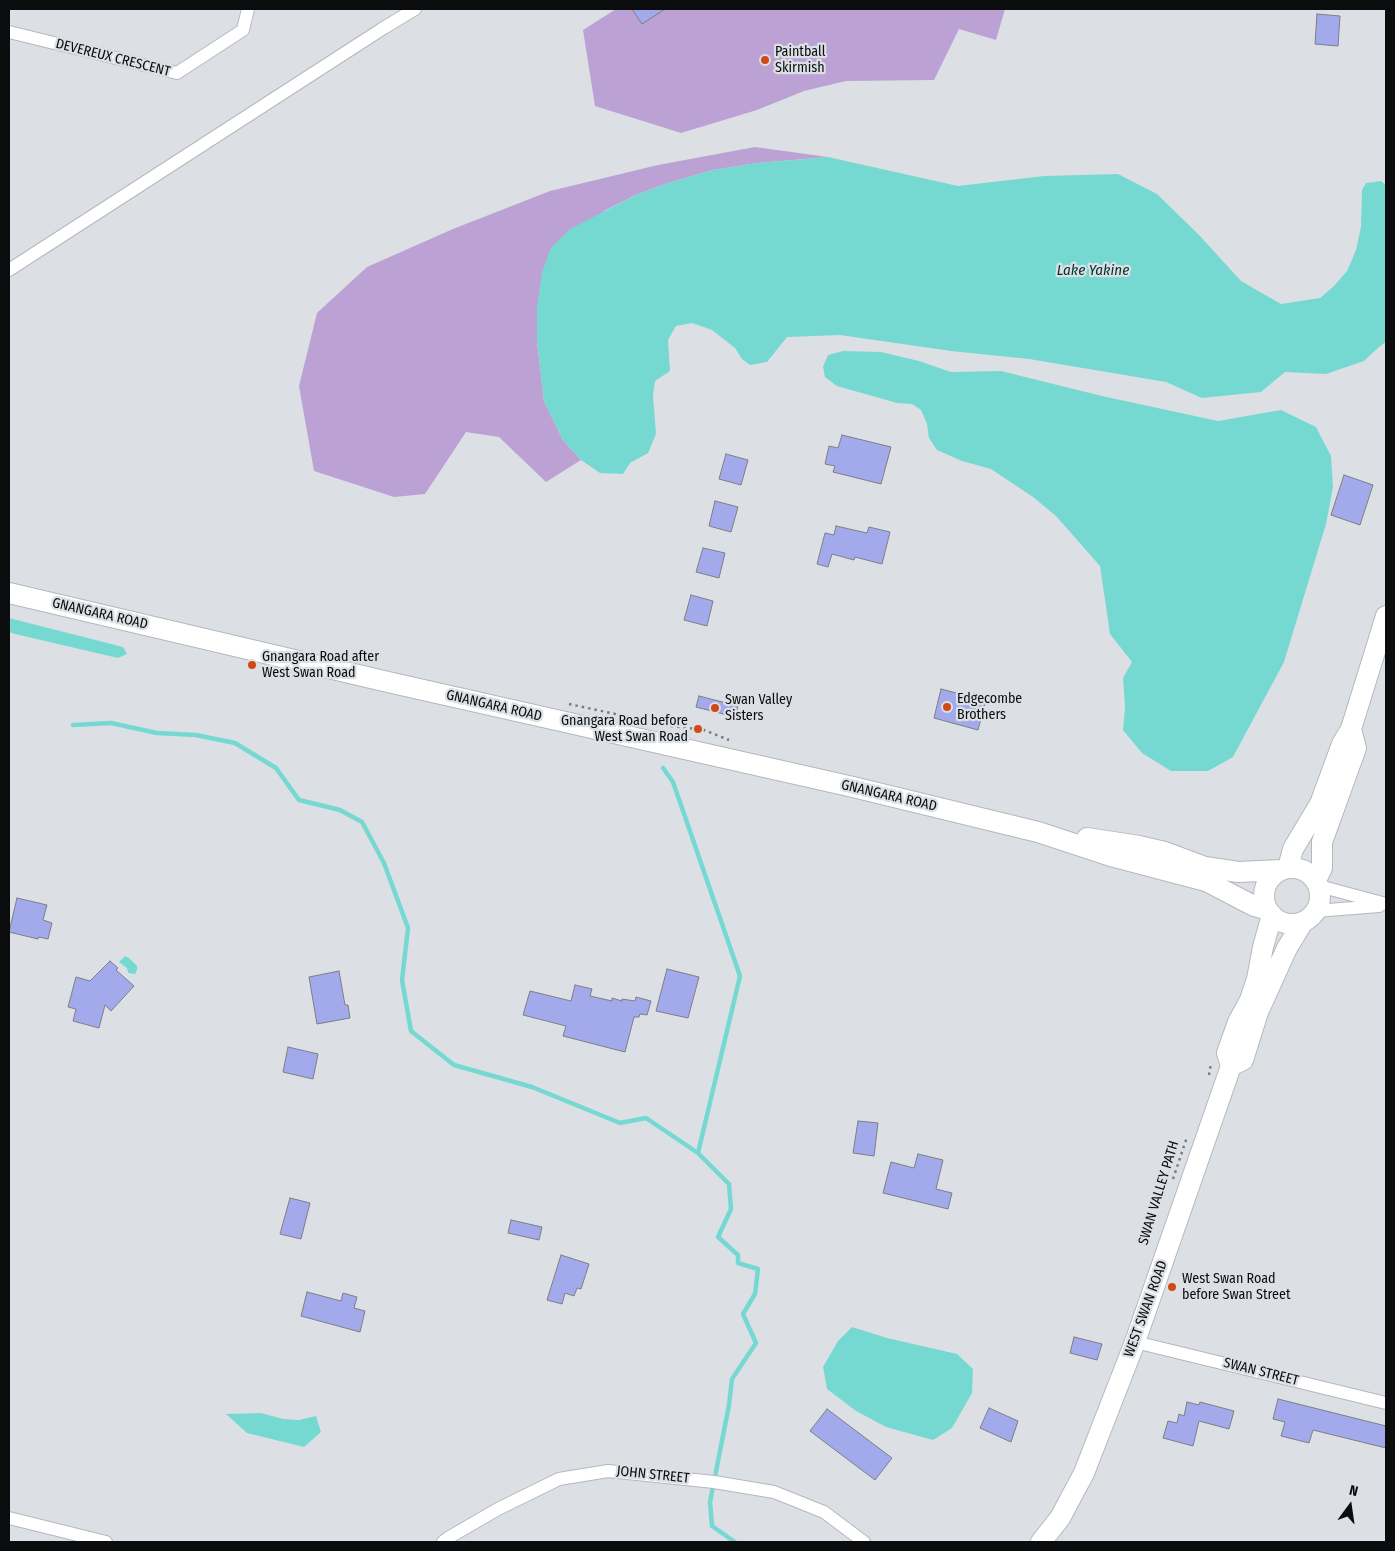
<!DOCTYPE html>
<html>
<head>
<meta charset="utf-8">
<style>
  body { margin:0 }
  #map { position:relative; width:1395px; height:1551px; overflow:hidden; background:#dce0e5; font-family:"Fira Sans Condensed",sans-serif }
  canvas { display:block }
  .frame { position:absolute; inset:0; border:10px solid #0a0c0d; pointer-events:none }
  .north { position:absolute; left:1325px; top:1481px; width:50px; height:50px; -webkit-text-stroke:4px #dce0e5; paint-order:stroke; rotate:14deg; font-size:14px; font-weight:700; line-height:20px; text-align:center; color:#0a0c0d }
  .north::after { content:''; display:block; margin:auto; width:18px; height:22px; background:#0a0c0d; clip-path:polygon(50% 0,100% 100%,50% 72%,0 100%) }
</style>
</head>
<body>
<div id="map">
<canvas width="1395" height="1551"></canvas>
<div class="frame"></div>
<div class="north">N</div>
</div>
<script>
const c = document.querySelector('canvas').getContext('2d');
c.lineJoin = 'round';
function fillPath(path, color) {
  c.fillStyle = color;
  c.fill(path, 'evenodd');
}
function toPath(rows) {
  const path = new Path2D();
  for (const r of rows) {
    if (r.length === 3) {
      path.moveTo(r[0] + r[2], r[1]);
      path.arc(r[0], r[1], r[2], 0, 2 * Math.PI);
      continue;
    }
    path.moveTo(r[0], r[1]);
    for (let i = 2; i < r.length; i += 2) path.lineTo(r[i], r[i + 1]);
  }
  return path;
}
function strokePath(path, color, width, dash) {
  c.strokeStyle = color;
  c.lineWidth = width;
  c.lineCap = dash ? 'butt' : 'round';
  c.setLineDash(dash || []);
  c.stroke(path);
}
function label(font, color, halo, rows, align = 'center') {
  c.font = font + ' "Fira Sans Condensed",sans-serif';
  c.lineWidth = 4.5;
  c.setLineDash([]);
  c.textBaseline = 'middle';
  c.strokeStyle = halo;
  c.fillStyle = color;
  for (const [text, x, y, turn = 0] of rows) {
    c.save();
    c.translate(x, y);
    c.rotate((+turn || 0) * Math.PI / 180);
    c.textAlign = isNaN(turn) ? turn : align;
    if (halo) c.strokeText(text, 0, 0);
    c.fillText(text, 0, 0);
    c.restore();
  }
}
const green = toPath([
  [616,9,1005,9,996,40,959,29,934,80,846,81,804,91,757,110,681,133,595,106,583,30],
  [755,147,828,157,757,163,713,170,668,183,636,195,604,211,537,307,537,341,544,401,563,440,581,460,546,482,499,437,466,432,425,494,394,497,314,471,299,386,317,313,367,267,453,229,550,191,658,165]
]);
const water = toPath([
  [828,157,958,186,1044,176,1118,174,1157,194,1200,236,1241,281,1281,304,1320,298,1334,286,1347,271,1356,250,1361,227,1362,190,1366,183,1381,181,1386,185,1386,342,1379,347,1364,361,1326,374,1285,372,1261,392,1202,398,1166,382,1029,359,951,351,840,335,787,337,767,362,750,365,742,359,735,348,712,330,692,323,676,326,668,340,670,371,655,381,653,396,656,434,648,453,630,463,623,474,600,473,581,460,563,440,544,401,537,341,537,307,542,273,550,249,570,229,636,195,668,183,713,170,757,163],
  [843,351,881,352,919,361,951,372,1001,371,1102,396,1218,421,1281,410,1316,427,1331,456,1333,487,1326,524,1284,662,1233,757,1208,771,1171,771,1142,753,1123,730,1125,707,1123,678,1132,662,1110,634,1100,566,1056,516,1033,497,991,469,962,461,937,450,929,438,927,424,921,410,912,404,897,403,837,386,825,377,823,367,828,355],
  [9,618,123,647,127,654,118,658,15,634,9,632],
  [125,956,129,958,137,966,137,970,135,974,128,973,127,968,119,962],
  [852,1327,887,1338,957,1354,973,1369,972,1393,952,1428,933,1440,886,1427,856,1411,827,1389,823,1367,838,1341],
  [261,1413,283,1419,299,1420,316,1416,321,1432,304,1447,247,1433,226,1414]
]);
const stream = toPath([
  [73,725,111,723,157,733,196,735,235,743,276,768,299,800,340,810,362,822,384,863,408,928,402,980,411,1031,454,1065,532,1087,620,1123,646,1118,698,1153,729,1184,731,1209,718,1237,738,1255,738,1263,758,1269,755,1294,743,1314,756,1343,732,1379,729,1405,710,1502,712,1526,735,1542],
  [663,768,673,782,740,976,698,1153]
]);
const building = toPath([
  [632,9,665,9,642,24,632,9],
  [1317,14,1340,16,1338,46,1315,44,1317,14],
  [842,435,891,447,881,484,833,472,835,466,825,464,829,446,838,448,842,435],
  [726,454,748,460,741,485,719,479,726,454],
  [1344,475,1373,485,1360,525,1331,515,1344,475],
  [715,501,738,507,731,532,709,526,715,501],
  [836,526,867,533,869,527,890,532,882,564,855,557,854,560,832,554,828,567,817,564,825,533,834,535,836,526],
  [703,548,725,553,719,578,696,572,703,548],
  [691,595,713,601,707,626,684,620,691,595],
  [941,689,972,697,973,693,987,697,978,730,934,718,941,689],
  [699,696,738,706,735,717,696,707,699,696],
  [17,898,47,905,43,920,52,923,48,939,39,937,38,939,9,932,17,898],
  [110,961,118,968,116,970,134,986,111,1011,105,1005,99,1028,73,1021,76,1009,68,1007,76,977,90,981,110,961],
  [667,969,699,977,688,1018,656,1011,667,969],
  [339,971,345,1005,348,1005,350,1018,317,1024,309,977,339,971],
  [575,985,592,989,590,996,612,1001,612,998,622,1001,622,999,635,1001,636,997,651,1001,647,1015,640,1014,639,1017,634,1017,625,1052,563,1036,566,1026,523,1015,530,991,571,1001,575,985],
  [288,1047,318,1054,313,1079,283,1072,288,1047],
  [858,1121,878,1123,874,1156,853,1153,858,1121],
  [918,1154,943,1160,936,1189,952,1193,948,1209,883,1193,891,1162,914,1168,918,1154],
  [290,1198,310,1203,301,1239,280,1234,290,1198],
  [511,1220,542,1227,539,1240,508,1233,511,1220],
  [561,1255,589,1264,581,1289,577,1288,574,1296,565,1293,562,1304,547,1300,561,1255],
  [307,1292,341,1301,343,1293,357,1297,354,1308,365,1311,360,1332,301,1316,307,1292],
  [1074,1337,1102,1344,1097,1360,1070,1353,1074,1337],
  [1278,1399,1386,1426,1386,1448,1313,1430,1309,1443,1281,1436,1285,1422,1273,1419,1278,1399],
  [1187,1402,1199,1405,1200,1402,1234,1411,1229,1429,1199,1421,1193,1446,1163,1438,1168,1421,1177,1423,1179,1414,1184,1416,1187,1402],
  [989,1408,1018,1421,1011,1442,980,1428,989,1408],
  [827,1409,892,1458,875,1480,810,1431,827,1409]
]);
const path = toPath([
  [569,704,671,726,704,730,729,740],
  [1209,1075,1211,1063],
  [1173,1179,1187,1137]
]);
const minor = toPath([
  [9,32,177,73,243,30,248,9],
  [9,270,382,29,415,9],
  [1319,886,1386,904],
  [1316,911,1379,906],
  [1135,1342,1386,1403],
  [9,1518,106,1542],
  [443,1542,448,1538,498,1509,559,1479,608,1471,714,1482,774,1492,824,1512,864,1542]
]);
const primary = toPath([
  [9,593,388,682,853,787,1038,832,1111,856,1206,881,1254,906,1268,910],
  [1087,838,1139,846,1165,852,1205,867,1238,872,1282,870],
  [1292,896,28],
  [1288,868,1293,849,1320,804,1342,744,1351,729,1386,616],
  [1316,880,1322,868,1322,842,1356,748,1351,729],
  [1231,1066,1243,1060,1258,1012,1287,948,1303,922],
  [1041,1542,1060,1518,1084,1473,1135,1342,1231,1066,1227,1053,1238,1022,1250,1000,1257,979,1263,947,1272,915]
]);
const markers = [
  [765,60,5,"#d04917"],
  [252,665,5,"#d04917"],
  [947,707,5,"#d04917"],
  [715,708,5,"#d04917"],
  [698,729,5,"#d04917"],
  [1172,1287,5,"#d04917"]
];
const poiNames = [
  ["Paintball",775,52],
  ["Skirmish",775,68],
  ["Gnangara Road after",262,657],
  ["West Swan Road",262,673],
  ["Edgecombe",957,699],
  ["Brothers",957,715],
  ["Swan Valley",725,700],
  ["Sisters",725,716],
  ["Gnangara Road before",688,721,"right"],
  ["West Swan Road",688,737,"right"],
  ["West Swan Road",1182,1279],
  ["before Swan Street",1182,1295]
];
const streetNames = [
  ["DEVEREUX CRESCENT",113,58,14],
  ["GNANGARA ROAD",100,614,13],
  ["GNANGARA ROAD",494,706,13],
  ["GNANGARA ROAD",889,796,13],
  ["SWAN VALLEY PATH",1159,1193,-73],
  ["WEST SWAN ROAD",1146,1309,-70],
  ["SWAN STREET",1261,1372,14],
  ["JOHN STREET",653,1475,6]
];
const waterNames = [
  ["Lake Yakine",1093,271]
];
fillPath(green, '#bca1d4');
fillPath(water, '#76d9d1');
strokePath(stream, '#76d9d1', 4.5);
fillPath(building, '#a2aaeb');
strokePath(building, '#7d7e83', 1);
strokePath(minor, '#b4b8bd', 14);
strokePath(primary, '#b4b8bd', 22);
strokePath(path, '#797c7f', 2.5, [2.5, 4]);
strokePath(minor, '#fff', 12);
strokePath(primary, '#fff', 20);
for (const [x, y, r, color] of markers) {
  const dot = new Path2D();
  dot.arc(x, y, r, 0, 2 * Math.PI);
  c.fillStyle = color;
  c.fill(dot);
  strokePath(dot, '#dce0e5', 2);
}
label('14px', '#0a0c0d', '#dce0e5', poiNames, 'left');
label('14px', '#0a0c0d', '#dce0e5', streetNames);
label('italic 15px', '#00322f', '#dce0e5', waterNames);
</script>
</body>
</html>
